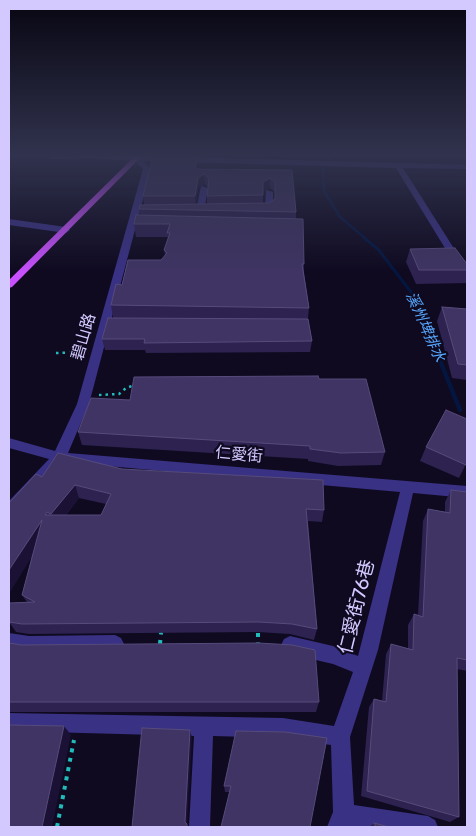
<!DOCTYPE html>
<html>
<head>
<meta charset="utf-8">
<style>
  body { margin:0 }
  #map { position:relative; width:476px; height:836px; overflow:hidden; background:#0f0a20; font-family:Rubik,sans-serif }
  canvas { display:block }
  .frame { position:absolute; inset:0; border:10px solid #d3c9ff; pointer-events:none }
</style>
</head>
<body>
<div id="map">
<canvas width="476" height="836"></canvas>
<div class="frame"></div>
</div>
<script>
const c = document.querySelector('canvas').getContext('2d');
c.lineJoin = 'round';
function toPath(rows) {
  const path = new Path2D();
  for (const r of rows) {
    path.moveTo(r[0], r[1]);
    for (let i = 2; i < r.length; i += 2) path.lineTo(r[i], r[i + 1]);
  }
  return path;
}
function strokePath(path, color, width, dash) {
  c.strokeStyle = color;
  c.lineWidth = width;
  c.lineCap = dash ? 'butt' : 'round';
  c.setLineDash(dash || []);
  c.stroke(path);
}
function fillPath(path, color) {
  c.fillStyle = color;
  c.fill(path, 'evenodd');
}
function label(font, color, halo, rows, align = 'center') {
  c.font = font + ' Rubik,"Noto Sans TC",sans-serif';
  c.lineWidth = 4.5;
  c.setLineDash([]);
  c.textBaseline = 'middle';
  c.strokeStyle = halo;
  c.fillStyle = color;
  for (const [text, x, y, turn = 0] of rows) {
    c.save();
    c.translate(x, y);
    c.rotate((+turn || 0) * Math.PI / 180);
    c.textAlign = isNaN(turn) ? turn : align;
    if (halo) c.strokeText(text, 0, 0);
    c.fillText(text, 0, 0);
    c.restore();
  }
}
const streamFar2 = toPath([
  [330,155,323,170,324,191,340,217,366,239]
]);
const streamFar1 = toPath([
  [364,238,378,249,414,296,433,342]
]);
const stream = toPath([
  [432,341,460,410]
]);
const pathFar2 = toPath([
  [56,353,84,352],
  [99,395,119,394,126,388,135,385]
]);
const pathFar1 = toPath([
  [258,629,258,634],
  [161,634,161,632]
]);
const path = toPath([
  [258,633,258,643],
  [160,644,161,633],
  [57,827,74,740]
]);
const minor = toPath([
  [118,155,467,165,467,169,403,168,467,269,467,279,462,276,396,168,143,161,151,169,89,404,68,453,467,486,467,498,413,493,378,650,350,737,354,805,428,816,435,820,438,827,327,827,333,812,331,745,283,738,213,736,210,827,189,827,194,736,9,731,9,713,283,718,334,726,353,672,333,664,290,654,284,651,281,645,284,639,290,636,333,646,358,656,400,492,62,462,14,514,9,516,9,501,49,459,9,448,9,438,55,451,77,404,143,169,135,161,91,158,51,159,48,157,118,155],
  [201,186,208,188,204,211,200,213,196,211,201,186],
  [266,190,273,192,273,209,269,211,257,211,257,207,265,207,266,190],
  [9,219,66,227,70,230,66,233,9,225,9,219],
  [9,633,29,636,115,635,121,638,124,644,121,650,115,653,29,654,9,651,9,633]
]);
const major = toPath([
  [136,155,143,155,12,287,9,288,9,280,136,155]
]);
const wall = toPath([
  [197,165,197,169,292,170,296,212,296,219,304,264,304,272,309,308,308,319,312,341,310,352,146,353,145,350,105,350,102,339,113,318,111,305,122,285,161,260,165,256,164,250,168,237,136,237,134,224,140,215,139,209,144,204,143,196],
  [205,184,208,187,207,196,207,204,196,204,198,188],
  [270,188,275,192,275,199,269,203,263,203,263,192],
  [410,249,467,264,467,283,416,284,406,262],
  [442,307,467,309,467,380,452,378,437,321],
  [319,379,385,452,381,465,338,466,308,461,308,459,82,445,78,432,130,400],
  [426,447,467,462,459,478,420,461],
  [122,469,324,510,322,522,308,521,317,629,314,640,290,634,258,632,29,634,16,632,9,622,27,602,22,595,32,556,9,593,42,477],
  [79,498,106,504,101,515,66,515],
  [451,490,467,492,467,671,457,669,459,817,450,822,361,796,369,707,374,699,382,701,386,654,391,644,408,649,408,625,414,614,418,615,423,521,428,509,445,512,445,502],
  [9,643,319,702,316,712,9,712],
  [285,732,230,792,225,792,224,786],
  [374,823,389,827,369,827]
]);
const shadedWall = toPath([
  [197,156,197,165,196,179,195,169],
  [204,174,205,184,198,188,195,206,195,196,198,178],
  [270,178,270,188,263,192,263,182],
  [75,485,79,498,57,526,51,514],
  [42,520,47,532,9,593,9,570],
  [64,726,71,735,52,827,42,827],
  [190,730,192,738,187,825,188,827,187,827,185,822]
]);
const building = toPath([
  [153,156,197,156,195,169,292,170,296,212,139,209,140,205,269,203,275,199,275,182,270,178,263,182,263,195,207,196,209,178,204,174,198,178,195,196,143,196,153,156],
  [136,215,303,219,304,264,302,264,309,308,111,305,116,284,122,285,128,260,161,260,167,253,164,250,170,233,167,233,170,224,134,224,136,215],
  [455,248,467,264,467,270,419,270,410,249,455,248],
  [442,307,467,309,467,365,458,364,442,307],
  [108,318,308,319,312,341,144,343,145,339,102,339,108,318],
  [318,376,319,379,366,379,385,452,341,453,310,449,310,446,78,432,91,398,130,400,134,377,318,376],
  [446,410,467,419,467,462,466,465,426,447,446,410],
  [58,453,122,469,323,480,324,510,306,509,317,629,292,624,259,622,22,624,9,622,9,603,35,602,22,595,42,520,9,570,9,503,36,474,42,477,58,453],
  [75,485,111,494,101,515,45,515,47,512,51,514,75,485],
  [451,490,467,492,467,660,457,658,459,817,367,791,374,699,386,702,391,644,413,650,414,614,423,617,428,509,450,513,451,490],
  [9,643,21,645,259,643,292,645,315,650,319,702,9,702,9,643],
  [9,725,64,726,42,827,9,827,9,725],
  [142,728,190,730,185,822,187,824,187,827,132,827,142,728],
  [236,731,285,732,327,738,310,827,221,827,231,786,224,786,236,731],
  [374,823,389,827,376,827,374,823]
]);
const farWaternames = [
  ["溪州埤排水",425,327,66]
];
const streetNames = [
  ["碧山路",84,337,-74],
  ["仁愛街",239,455,5]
];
const nearStreetnames = [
  ["仁愛街76巷",357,607,-76]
];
strokePath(streamFar2, '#04163f', 2.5);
strokePath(streamFar1, '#04163f', 3);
strokePath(stream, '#04163f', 4.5);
strokePath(pathFar2, '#2bb', 2.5, [2.5, 4]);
strokePath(pathFar1, '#2bb', 3, [3, 4.5]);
strokePath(path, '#2bb', 4, [4, 5.5]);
fillPath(minor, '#393184');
fillPath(major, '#c850ff');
fillPath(wall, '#2d2250');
fillPath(shadedWall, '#1a1135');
fillPath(building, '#3f3463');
strokePath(building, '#564b7b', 1);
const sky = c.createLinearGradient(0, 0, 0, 273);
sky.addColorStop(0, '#080612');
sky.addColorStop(0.57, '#31334e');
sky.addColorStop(1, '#31334e00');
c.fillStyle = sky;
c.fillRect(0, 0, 476, 273);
label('italic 15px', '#57a7ff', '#0f0a20', farWaternames);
label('16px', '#d3c9ff', '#0f0a20', streetNames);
label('19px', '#d3c9ff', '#0f0a20', nearStreetnames);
</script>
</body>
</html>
